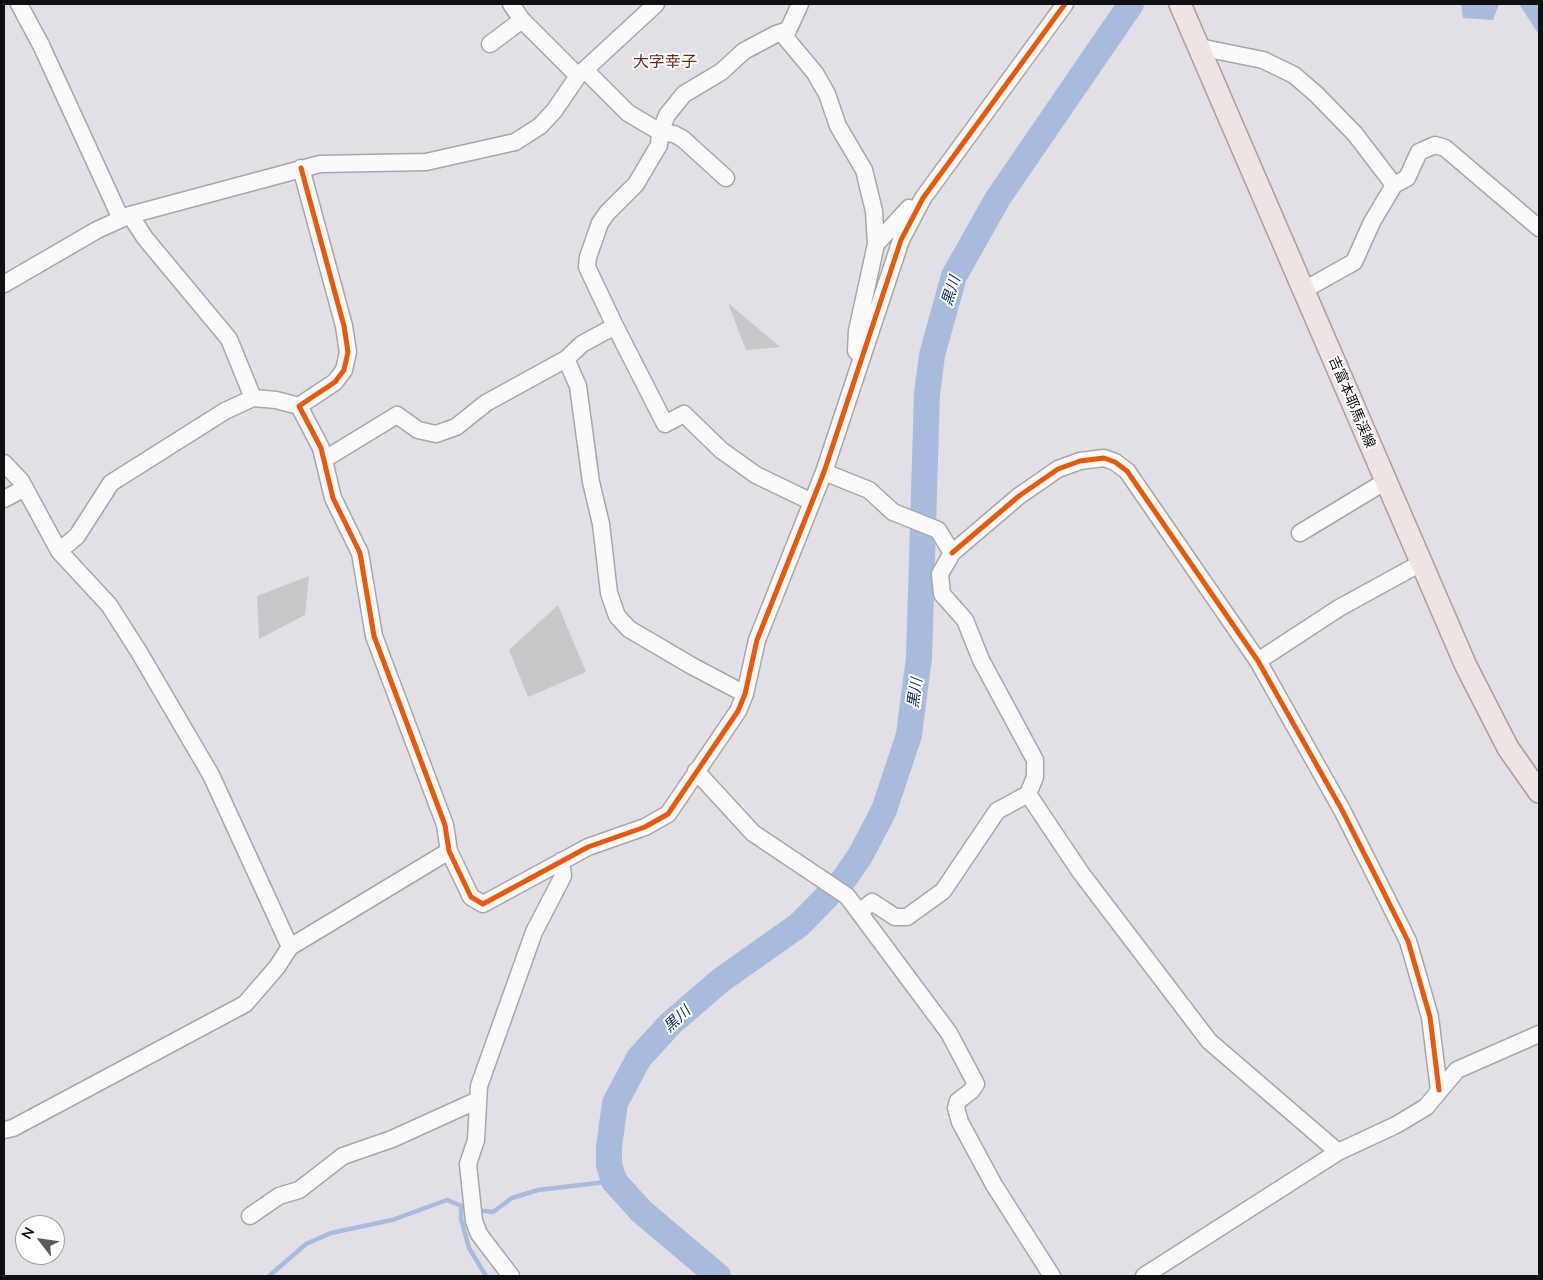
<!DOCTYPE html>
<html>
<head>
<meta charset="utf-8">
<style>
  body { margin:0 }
  #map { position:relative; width:1543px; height:1280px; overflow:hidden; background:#e2dfe6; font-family:Lato,sans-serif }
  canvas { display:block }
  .frame { position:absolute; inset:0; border:5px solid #100f13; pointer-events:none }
  .north { position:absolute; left:15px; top:1215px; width:50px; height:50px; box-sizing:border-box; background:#fff; border:1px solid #9f9fa1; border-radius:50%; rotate:300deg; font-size:14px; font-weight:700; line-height:20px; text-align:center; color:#100f13 }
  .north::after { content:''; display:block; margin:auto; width:18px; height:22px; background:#5a585d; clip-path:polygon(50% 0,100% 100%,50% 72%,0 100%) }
</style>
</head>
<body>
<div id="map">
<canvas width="1543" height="1280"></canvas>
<div class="frame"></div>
<div class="north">N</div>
</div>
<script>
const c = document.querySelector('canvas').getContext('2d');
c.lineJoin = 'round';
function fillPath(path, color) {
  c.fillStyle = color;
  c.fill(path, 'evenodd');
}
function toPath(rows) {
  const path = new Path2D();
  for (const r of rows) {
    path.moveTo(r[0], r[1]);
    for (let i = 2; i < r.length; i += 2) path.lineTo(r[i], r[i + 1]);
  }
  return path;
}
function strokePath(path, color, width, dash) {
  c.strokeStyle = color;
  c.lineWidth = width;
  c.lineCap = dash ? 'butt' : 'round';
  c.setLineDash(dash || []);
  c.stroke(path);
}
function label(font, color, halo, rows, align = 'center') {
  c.font = font + ' Lato,"Noto Sans JP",sans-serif';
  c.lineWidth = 4;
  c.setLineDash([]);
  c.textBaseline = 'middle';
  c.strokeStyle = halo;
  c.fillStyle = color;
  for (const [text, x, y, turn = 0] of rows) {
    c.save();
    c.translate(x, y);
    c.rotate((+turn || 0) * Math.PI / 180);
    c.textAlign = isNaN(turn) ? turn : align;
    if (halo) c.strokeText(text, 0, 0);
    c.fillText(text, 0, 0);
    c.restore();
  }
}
const water = toPath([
  [1461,4,1499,4,1493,20,1463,18],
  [1519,4,1539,4,1539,35,1536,30]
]);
const stream = toPath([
  [461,1208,461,1219,469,1248,486,1276],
  [476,1210,493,1212,512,1198,538,1190,614,1181],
  [269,1276,306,1244,331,1233,392,1220,447,1200,469,1209]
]);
const river = toPath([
  [718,1276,641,1211,614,1181,609,1165,609,1147,615,1103,639,1058,670,1024,721,980,799,925,844,879,860,856,884,810,909,735,913,703,919,658,927,394,932,355,954,276,998,198,1131,4]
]);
const building = toPath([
  [728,303,780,347,746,350],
  [309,576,305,615,259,639,257,596],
  [558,605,586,672,528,697,509,650]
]);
const minor = toPath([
  [19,4,41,45,121,219],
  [511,4,522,20],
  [800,4,785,37,815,73,827,94,838,126,864,170,874,211,876,244,857,331,856,351,858,353],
  [490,44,522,20,578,76],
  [1199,47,1263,60,1294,75,1316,94,1355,134,1394,185,1372,222,1354,262,1304,290],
  [585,70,628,113,660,132,659,145,636,184,607,213,600,223,588,257,587,267,615,326,665,424,684,414,721,450,756,475,812,502],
  [301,168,344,326,348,352,344,370,335,382,299,406,321,448,333,498,360,553,374,636,445,825,449,851,471,897,483,904,588,847,645,827,668,814,738,711,745,694,757,640,824,472,901,240,923,198,1065,4],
  [726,178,683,139,674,134,660,132,667,115,684,94,721,72,744,51,776,34,788,30],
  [1394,185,1407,178,1419,152,1435,145,1445,148,1539,228],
  [130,215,145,238,229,339,253,398,276,400,299,406],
  [876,244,909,208,916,211],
  [4,284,97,230,130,215,320,164,426,162,515,142,540,126,554,111,578,76,656,4],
  [566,359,578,386,591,482,601,524,609,593,617,616,629,629,692,666,745,694],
  [325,459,397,415,418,430,436,434,456,427,486,403,566,359,582,344,615,326],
  [4,463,21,481,59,551,109,605,139,652,211,775,290,947],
  [824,472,869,490,893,512,938,530,952,553,940,574,942,594,965,620,981,660,1035,760,1035,777,1028,794,1081,873,1209,1041,1338,1152],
  [4,499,25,488],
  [1300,533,1386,481],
  [59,551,77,536,111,483,225,411,253,398],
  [952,553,1019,496,1058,469,1080,461,1104,458,1115,462,1127,471,1258,661,1342,810,1380,885,1408,941,1430,1017,1439,1090],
  [1258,661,1339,608,1421,563],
  [696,771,753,833,847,896,949,1033,976,1084,971,1091,958,1101,956,1108,960,1122,994,1185,1052,1276],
  [859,912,872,902,895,917,907,917,943,891,997,811,1028,794],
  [4,1130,13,1128,245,1004,277,967,290,947,449,851],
  [250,1216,279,1196,299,1190,343,1156,392,1139,478,1100],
  [511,1276,479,1234,474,1221,468,1164,476,1140,479,1086,534,932,563,876,561,861],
  [1144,1276,1338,1152,1396,1125,1426,1107,1457,1070,1539,1034]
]);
const major = toPath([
  [1180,4,1466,666,1508,748,1539,792]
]);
const cycleway = toPath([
  [301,168,344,326,348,352,344,370,335,382,299,406,321,448,333,498,360,553,374,636,445,825,449,851,471,897,483,904,588,847,645,827,668,814,738,711,745,694,757,640,824,472,901,240,923,198,1065,4],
  [952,553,1019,496,1058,469,1080,461,1104,458,1115,462,1127,471,1258,661,1342,810,1380,885,1408,941,1430,1017,1439,1090]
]);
const streetNames = [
  ["吉富本耶馬渓線",1352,402,67]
];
const waterNames = [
  ["黒川",951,291,-72],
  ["黒川",915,693,-82],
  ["黒川",677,1019,-43]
];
const quarterNames = [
  ["大字幸子",665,62]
];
fillPath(water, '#a9bbdc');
strokePath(stream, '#a9bbdc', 4.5);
strokePath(river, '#a9bbdc', 26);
fillPath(building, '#cac7cb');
strokePath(minor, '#a8a6ab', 19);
strokePath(major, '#ad9c9b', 24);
strokePath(minor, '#fbfafb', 16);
strokePath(major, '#ede4e3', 21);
strokePath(cycleway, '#e8590c', 5);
label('14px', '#100f13', '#fff', streetNames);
label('italic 15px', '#06295b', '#fff', waterNames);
label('16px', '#6c2a17', '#fff', quarterNames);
</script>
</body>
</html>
